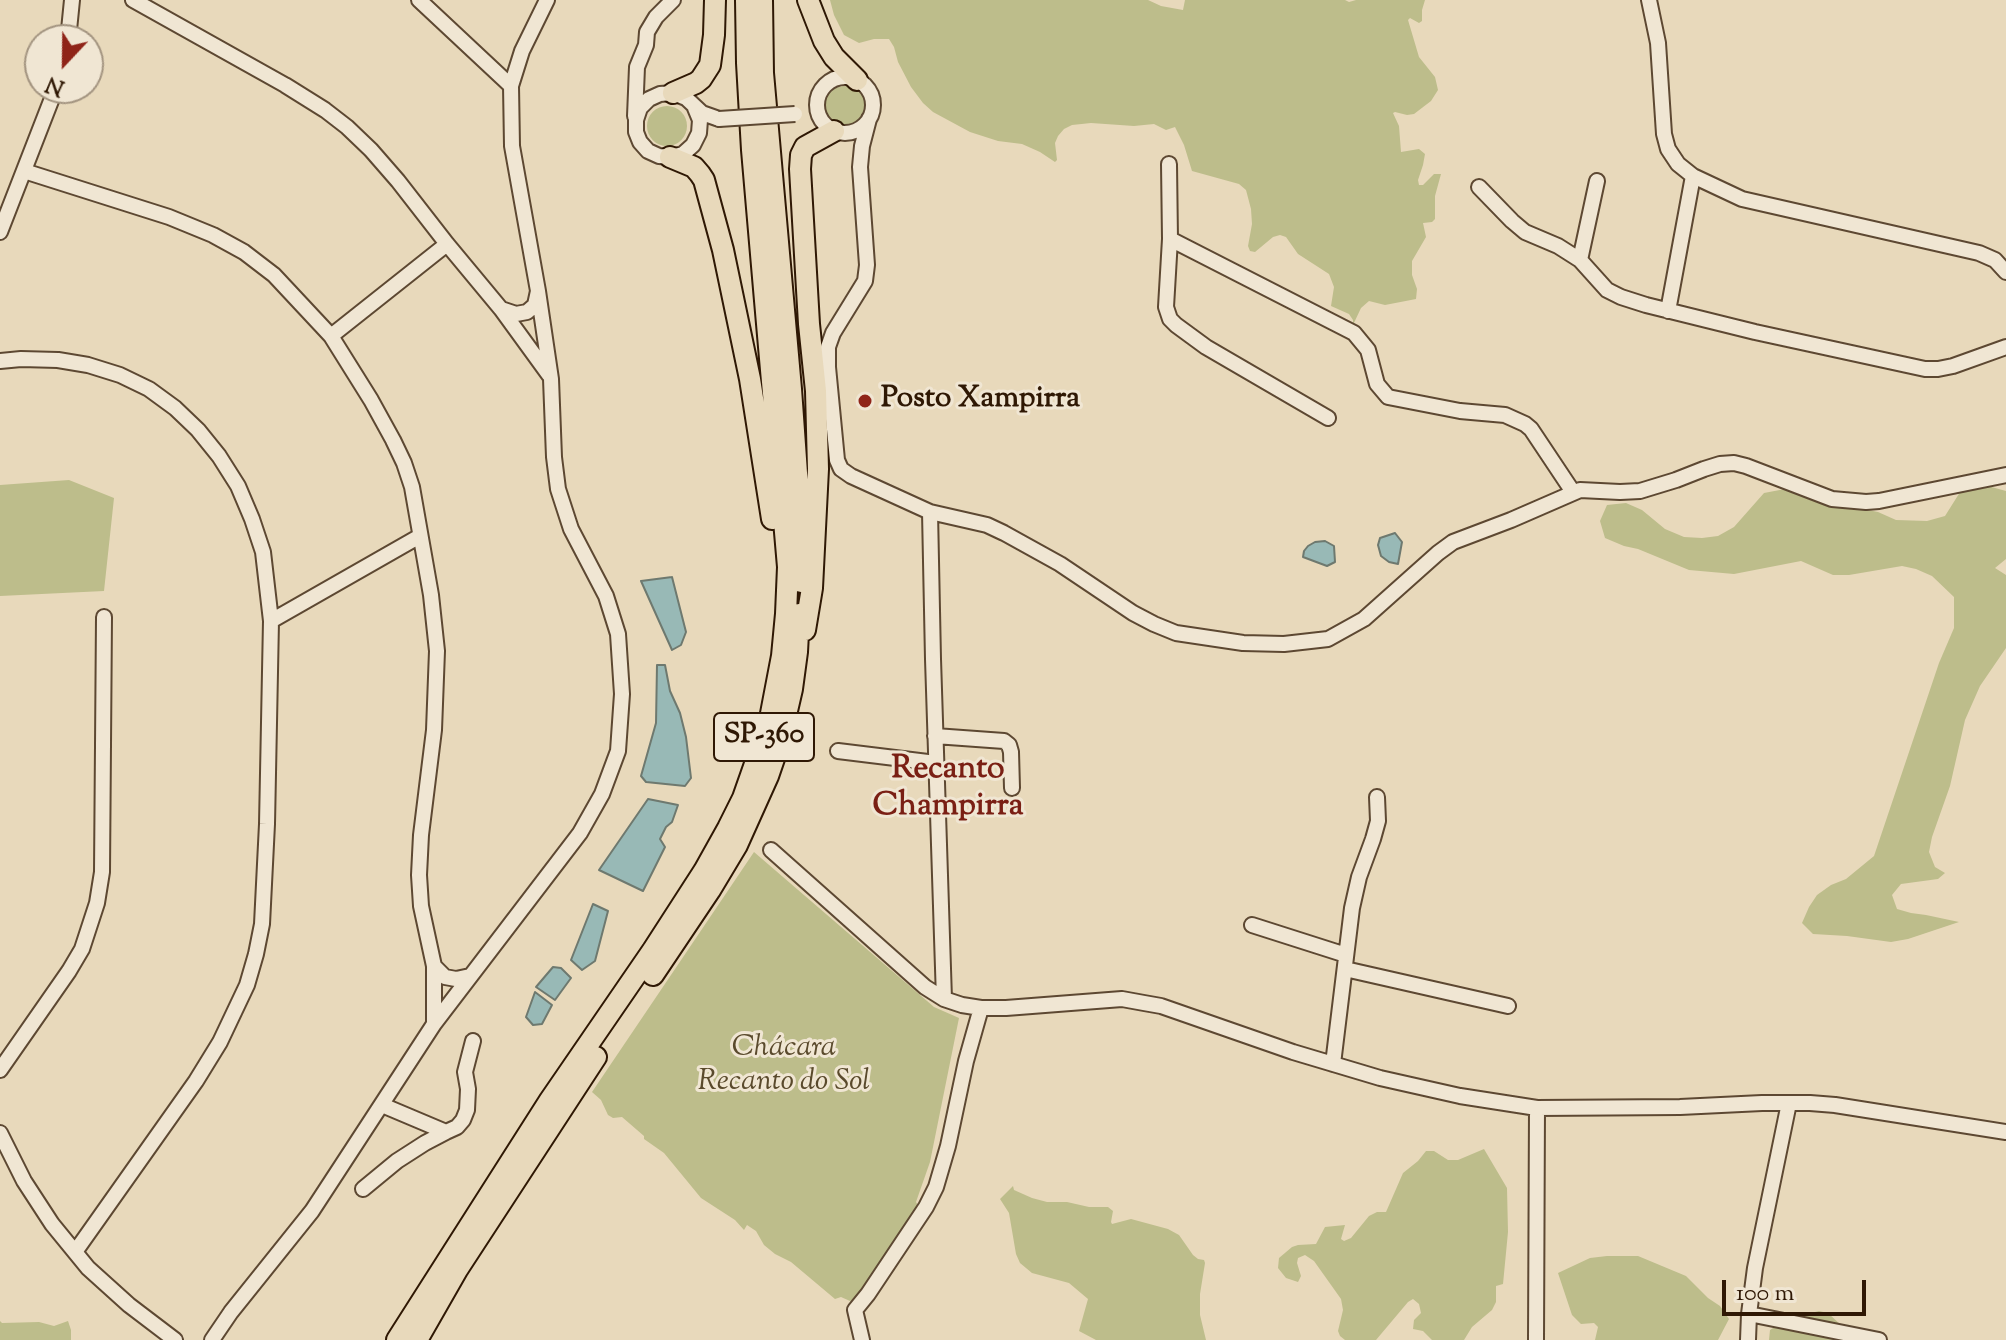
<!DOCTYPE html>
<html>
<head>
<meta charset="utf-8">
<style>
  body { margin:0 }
  #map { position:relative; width:2006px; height:1340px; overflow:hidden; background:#e8d9bb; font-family:"Sorts Mill Goudy",serif }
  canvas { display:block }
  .north { position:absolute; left:24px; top:24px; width:80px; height:80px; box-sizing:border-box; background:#f0e6d3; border:2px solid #a39480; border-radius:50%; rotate:202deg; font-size:22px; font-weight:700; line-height:32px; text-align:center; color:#2f1804 }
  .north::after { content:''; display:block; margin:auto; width:28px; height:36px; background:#8f2418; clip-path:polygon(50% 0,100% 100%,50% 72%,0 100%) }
  .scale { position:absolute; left:1722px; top:1280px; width:144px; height:36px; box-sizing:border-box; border:4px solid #2f1804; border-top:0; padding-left:10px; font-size:24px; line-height:28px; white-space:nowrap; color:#2f1804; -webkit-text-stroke:6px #f0e6d3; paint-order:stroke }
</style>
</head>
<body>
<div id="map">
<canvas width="2006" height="1340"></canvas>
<div class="north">N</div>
<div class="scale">100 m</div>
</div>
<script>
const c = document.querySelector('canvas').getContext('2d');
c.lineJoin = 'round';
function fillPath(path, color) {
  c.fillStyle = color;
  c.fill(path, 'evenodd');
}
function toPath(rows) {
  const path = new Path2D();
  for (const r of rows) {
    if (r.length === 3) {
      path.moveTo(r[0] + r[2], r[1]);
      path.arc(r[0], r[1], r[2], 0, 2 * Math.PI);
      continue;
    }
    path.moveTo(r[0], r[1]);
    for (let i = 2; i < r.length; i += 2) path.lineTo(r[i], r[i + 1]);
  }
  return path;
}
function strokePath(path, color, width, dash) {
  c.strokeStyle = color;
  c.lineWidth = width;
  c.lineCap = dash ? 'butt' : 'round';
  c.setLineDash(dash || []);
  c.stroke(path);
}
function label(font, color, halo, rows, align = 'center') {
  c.font = font + ' "Sorts Mill Goudy",serif';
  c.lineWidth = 6;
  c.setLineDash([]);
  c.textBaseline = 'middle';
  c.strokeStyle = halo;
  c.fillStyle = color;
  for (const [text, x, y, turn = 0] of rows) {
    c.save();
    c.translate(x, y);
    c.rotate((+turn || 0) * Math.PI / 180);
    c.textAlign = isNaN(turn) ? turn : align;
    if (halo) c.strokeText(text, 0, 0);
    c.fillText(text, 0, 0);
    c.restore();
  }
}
const green = toPath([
  [830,0,1148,0,1161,6,1183,10,1185,0,1345,0,1349,2,1356,0,1425,0,1422,10,1422,21,1419,23,1410,18,1408,20,1419,57,1435,77,1438,90,1431,101,1414,114,1407,115,1395,112,1393,113,1399,126,1401,152,1419,149,1425,154,1423,165,1418,180,1419,185,1423,185,1434,174,1441,174,1435,196,1435,219,1432,222,1423,223,1426,237,1412,261,1412,275,1417,289,1416,299,1385,305,1369,301,1361,308,1353,325,1353,320,1349,314,1331,306,1334,287,1329,274,1298,254,1286,237,1280,235,1273,237,1255,252,1250,251,1248,246,1252,224,1251,209,1246,190,1239,184,1192,171,1184,145,1175,127,1166,130,1154,124,1134,126,1091,123,1072,125,1064,129,1058,136,1055,143,1057,160,1055,162,1040,152,1022,144,998,141,970,132,933,112,923,103,911,87,898,62,894,47,889,39,874,39,859,43,844,35,834,15],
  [845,107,21],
  [667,126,20],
  [69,480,114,498,104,591,0,596,0,485],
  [1977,483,2006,491,2006,559,1995,568,2006,575,2006,648,1980,686,1965,720,1950,786,1932,837,1929,852,1935,867,1945,873,1938,879,1901,884,1892,895,1897,909,1911,913,1926,915,1959,922,1908,939,1891,942,1847,936,1813,934,1802,923,1809,907,1817,895,1831,885,1846,879,1874,856,1939,663,1954,628,1954,597,1932,576,1916,569,1902,566,1849,575,1833,575,1801,561,1734,574,1689,570,1638,549,1624,546,1605,538,1600,521,1607,505,1626,503,1642,510,1665,529,1684,537,1702,538,1718,536,1734,527,1764,493,1785,489,1816,489,1863,509,1878,512,1896,520,1927,521,1945,516,1962,489],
  [754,852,934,1007,959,1018,930,1162,916,1202,922,1213,869,1293,850,1301,841,1297,835,1299,791,1262,775,1254,764,1245,756,1231,747,1225,744,1230,735,1220,701,1198,664,1153,644,1139,644,1136,622,1117,613,1118,608,1115,601,1100,592,1092],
  [1484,1149,1507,1188,1508,1232,1503,1284,1496,1286,1496,1302,1492,1310,1472,1327,1464,1340,1432,1340,1423,1331,1413,1329,1414,1320,1421,1313,1419,1304,1413,1299,1408,1302,1376,1340,1345,1340,1340,1336,1338,1331,1343,1310,1341,1299,1314,1261,1305,1255,1298,1258,1297,1263,1301,1276,1298,1282,1286,1278,1278,1268,1279,1258,1292,1247,1298,1245,1316,1244,1325,1227,1345,1225,1341,1239,1344,1241,1351,1238,1369,1216,1377,1212,1386,1212,1403,1173,1418,1161,1426,1151,1434,1151,1448,1160,1458,1160],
  [1013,1186,1014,1190,1032,1198,1047,1202,1067,1202,1089,1207,1108,1207,1113,1211,1111,1222,1112,1224,1131,1219,1168,1229,1179,1235,1193,1255,1198,1259,1204,1260,1205,1263,1200,1294,1200,1315,1206,1340,1096,1340,1079,1331,1088,1299,1069,1283,1032,1273,1020,1263,1016,1254,1009,1213,1000,1199],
  [1607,1256,1638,1256,1686,1276,1708,1298,1720,1306,1729,1319,1718,1340,1595,1340,1598,1327,1594,1323,1581,1324,1572,1315,1558,1273,1590,1258],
  [1819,1311,1828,1313,1843,1327,1884,1340,1769,1340,1770,1330,1787,1319],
  [0,1321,2,1323,39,1322,54,1326,68,1321,71,1330,71,1340,0,1340]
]);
const water = toPath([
  [1395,533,1402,542,1398,564,1389,562,1381,556,1378,545,1380,538,1395,533],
  [1325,541,1334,546,1335,562,1327,566,1303,557,1304,551,1308,546,1315,542,1325,541],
  [672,577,686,632,681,645,672,650,641,581,672,577],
  [657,665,665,665,670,691,680,713,686,737,691,778,685,786,646,782,641,776,656,723,657,665],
  [648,799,678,805,672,822,666,827,660,839,665,847,643,891,599,870,648,799],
  [593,904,608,911,595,961,582,970,571,960,593,904],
  [553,967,561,968,571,978,555,1000,536,987,553,967],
  [535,992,552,1005,542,1024,533,1025,526,1017,535,992]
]);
const minor = toPath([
  [133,0,285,85,325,110,347,127,371,150,398,181,447,244,501,309,549,375],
  [419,0,511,86],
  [1649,0,1658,43,1664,134,1668,149,1678,164,1693,176,1742,199,1979,253,1995,260,2006,272],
  [68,40,72,0],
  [845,105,28],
  [695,108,700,120,699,133,693,145,683,154,670,157,659,156,648,151,640,142,636,132,636,120,640,108,649,99,660,94,673,93,686,98,702,113,719,119],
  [635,116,637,67,646,45,647,32,656,17,673,0],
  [869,119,862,146,860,167,867,265,865,281,833,333,828,347,828,367,837,460,841,469,851,476,930,512,987,525,1004,533,1060,564,1133,613,1154,624,1176,633,1243,643,1284,644,1328,639,1364,619,1438,553,1453,542,1511,520,1580,490,1620,492,1640,491,1676,480,1704,469,1720,464,1734,463,1746,466,1832,499,1866,502,1879,501,2006,475],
  [1169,164,1170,239,1166,307,1170,319,1176,325,1206,347,1328,418],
  [24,171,169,217,213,235,244,252,274,275,331,336,371,400,393,440,404,463,412,487,431,595,437,651,434,730,421,835,419,875,421,906,434,966,434,1024],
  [1479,187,1512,221,1525,232,1558,246,1580,260,1607,290,1621,297,1646,305,1755,332,1925,369,1938,369,1953,366,2006,347],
  [0,232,56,88],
  [1170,239,1354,333,1368,350,1377,384,1388,397,1460,411,1505,415,1525,424,1531,429,1573,492],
  [1580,260,1597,181],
  [501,309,516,314,527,312,535,305,538,291],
  [1668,311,1693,176],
  [331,336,447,244],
  [0,361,21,359,58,360,88,365,120,375,149,389,175,408,198,430,219,456,238,486,252,519,263,552,271,621,267,824,262,924,256,954,247,985,220,1042,196,1081,75,1252],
  [930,512,933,659,944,999],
  [271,621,420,536],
  [935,736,1004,741,1009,745,1011,752,1012,788],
  [838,751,936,763],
  [771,850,925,987,944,999,962,1005,981,1008,1006,1008,1122,999,1144,1003,1161,1006,1293,1052,1380,1078,1460,1096,1537,1108,1680,1107,1762,1103,1810,1103,1835,1105,2006,1132],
  [1252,925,1346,955],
  [434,966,445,977,456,979,470,976],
  [1345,969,1508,1006],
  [1333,1064,1352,908,1359,877,1373,839,1378,821,1377,797],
  [0,1070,69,971,82,949,97,903,102,872,104,617],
  [446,1132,457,1127,463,1120,467,1110,468,1089,465,1072,473,1041],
  [0,1133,24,1181,52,1224,88,1268,129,1305,175,1340],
  [363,1189,397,1161,425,1143,446,1132,382,1105],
  [1749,1314,1879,1340],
  [212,1340,231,1312,312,1211,434,1024,580,833,602,794,618,751,622,694,618,634,606,596,571,529,558,489,554,457,551,379,538,291,512,146,511,86,522,51,547,0],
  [862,1340,855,1310,868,1294,926,1207,936,1187,948,1146,966,1061,981,1008],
  [1536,1340,1537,1108],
  [1748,1340,1749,1314,1755,1268,1789,1103]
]);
const highway = toPath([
  [762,0,763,73,791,389,799,501,801,582],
  [808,0,824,41,834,57,857,80],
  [673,93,696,83,701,79,710,65,714,35,715,0],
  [670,157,694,167,700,174,704,180,723,250,750,379,772,519],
  [805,630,812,588,818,469,816,391,809,324,800,169,801,155,805,147,834,131],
  [653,975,710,890,737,845,768,776,780,741,792,689,797,652,799,614],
  [397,1340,550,1100,653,950,704,871,728,828,743,798,769,724,782,656,786,614,788,567,752,150,747,63,746,0],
  [417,1340,457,1270,596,1057]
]);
const minorBridge = toPath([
  [719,119,795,114]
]);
const markers = [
  [865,401,8,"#8f2418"]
];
const shields = [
  [764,737,100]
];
const shieldNames = [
  ["SP-360",764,737]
];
const poiNames = [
  ["Posto Xampirra",881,401]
];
const parkNames = [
  ["Chácara",784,1050],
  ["Recanto do Sol",784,1084]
];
const neighbourhoodNames = [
  ["Recanto",948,772],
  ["Champirra",948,809]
];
fillPath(green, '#bdbd8b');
fillPath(water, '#98b9b6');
strokePath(water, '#6e796f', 2);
strokePath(minor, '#5d4832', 18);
strokePath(highway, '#2f1804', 24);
strokePath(minor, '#f0e6d3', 14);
strokePath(highway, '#e8d9bb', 20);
strokePath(minorBridge, '#5d4832', 18, []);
strokePath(minorBridge, '#f0e6d3', 14);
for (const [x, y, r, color] of markers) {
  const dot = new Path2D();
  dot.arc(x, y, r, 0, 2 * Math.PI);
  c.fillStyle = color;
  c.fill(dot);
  strokePath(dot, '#f0e6d3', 3);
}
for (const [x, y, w] of shields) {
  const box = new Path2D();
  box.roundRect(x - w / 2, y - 24, w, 48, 6);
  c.fillStyle = '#f0e6d3';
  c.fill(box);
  strokePath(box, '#2f1804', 2);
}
label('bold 28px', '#2f1804', null, shieldNames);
label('bold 30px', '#2f1804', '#f0e6d3', poiNames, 'left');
label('italic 30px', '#5a4a2c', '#f0e6d3', parkNames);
label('bold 32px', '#7a1f14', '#f0e6d3', neighbourhoodNames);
</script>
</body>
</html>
